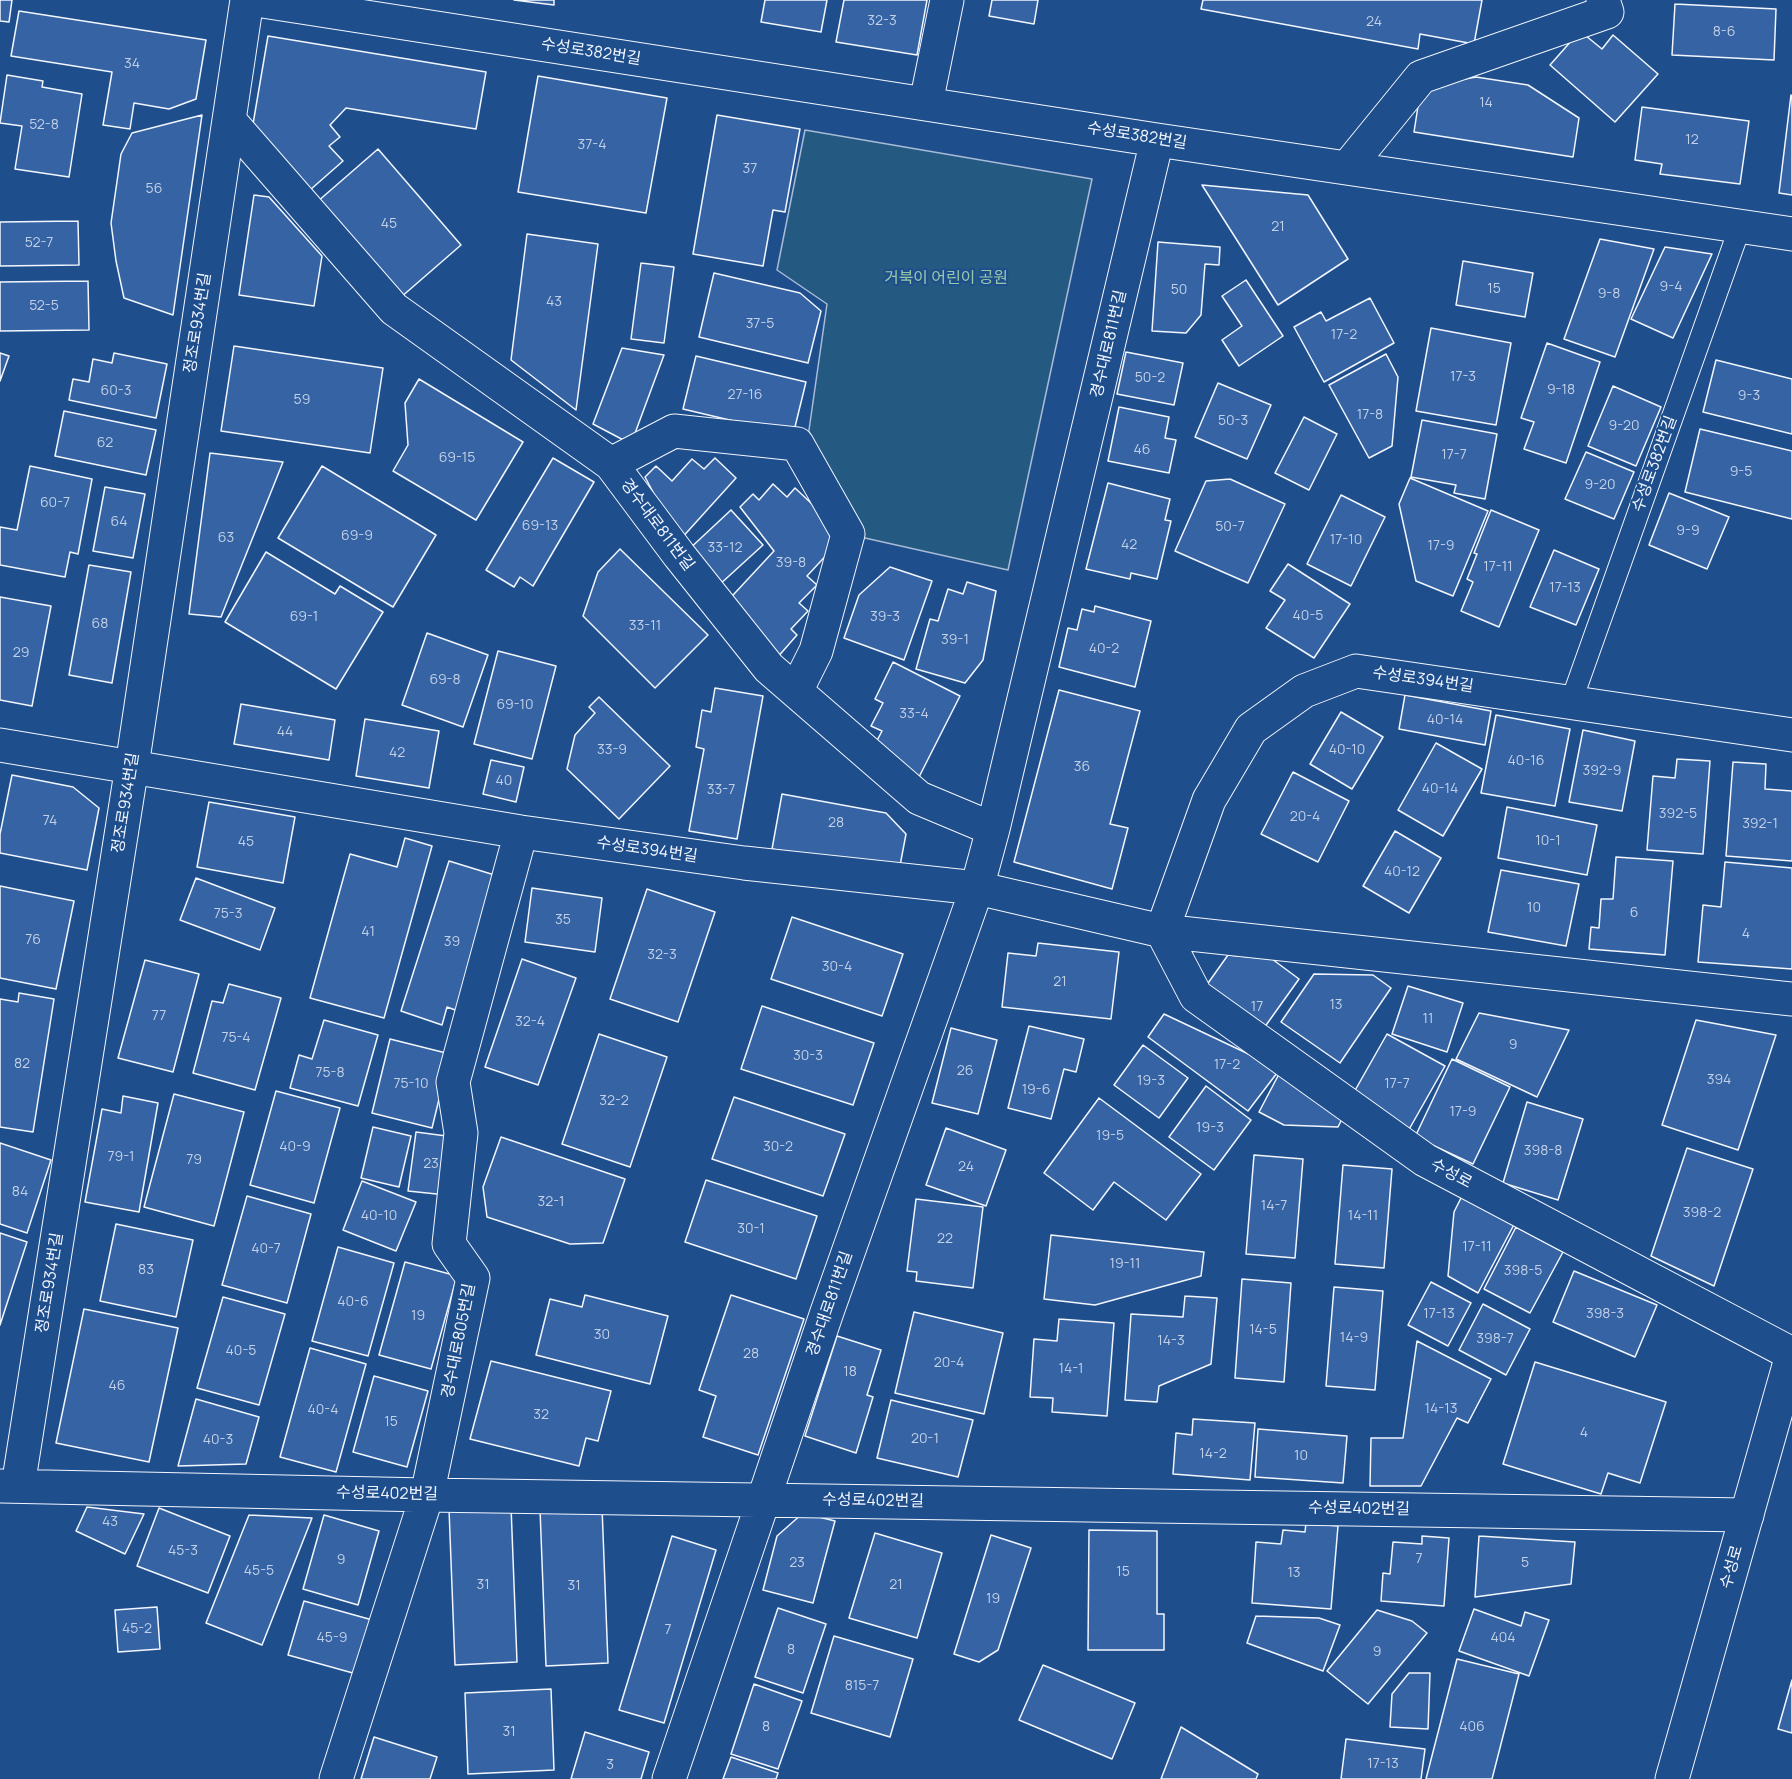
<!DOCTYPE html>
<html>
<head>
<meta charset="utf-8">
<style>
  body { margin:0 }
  canvas { display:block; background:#1f4e8c }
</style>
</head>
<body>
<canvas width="1792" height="1779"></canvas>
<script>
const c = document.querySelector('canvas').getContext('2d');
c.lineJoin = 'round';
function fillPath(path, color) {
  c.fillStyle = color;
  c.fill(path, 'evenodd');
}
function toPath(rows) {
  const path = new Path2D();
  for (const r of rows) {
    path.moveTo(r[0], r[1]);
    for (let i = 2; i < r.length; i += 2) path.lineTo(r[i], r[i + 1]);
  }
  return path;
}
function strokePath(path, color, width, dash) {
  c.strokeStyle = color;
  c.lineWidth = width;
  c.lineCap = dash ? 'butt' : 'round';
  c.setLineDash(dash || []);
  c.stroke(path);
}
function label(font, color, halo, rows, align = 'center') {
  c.font = font + ' Manrope,"Noto Sans KR",sans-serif';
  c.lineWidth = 4.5;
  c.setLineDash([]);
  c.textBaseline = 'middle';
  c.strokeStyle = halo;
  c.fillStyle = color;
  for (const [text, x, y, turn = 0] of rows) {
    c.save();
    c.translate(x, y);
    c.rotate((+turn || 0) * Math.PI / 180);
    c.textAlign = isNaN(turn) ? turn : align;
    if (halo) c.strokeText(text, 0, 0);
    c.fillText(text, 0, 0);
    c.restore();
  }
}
const green = toPath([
  [805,130,1092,179,1008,570,856,536,808,437,827,304,777,270,805,130]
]);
const building = toPath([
  [0,0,12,0,9,22,0,21,0,0],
  [514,0,554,0,554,5,514,0],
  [765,0,827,0,821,32,761,22,765,0],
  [844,0,927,0,917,55,836,42,844,0],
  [992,0,1038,0,1034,24,989,16,992,0],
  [1203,0,1482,0,1474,44,1420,34,1418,49,1201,9,1203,0],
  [1675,4,1776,9,1774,60,1672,55,1675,4],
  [19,11,206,40,196,99,169,109,134,103,130,129,103,125,112,72,11,56,19,11],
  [1580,31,1602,49,1613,35,1658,74,1615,122,1550,65,1580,31],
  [268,36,486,72,476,129,346,108,330,125,340,137,329,146,343,161,310,190,253,124,268,36],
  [7,75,43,81,42,87,82,94,69,177,15,169,22,126,0,123,7,75],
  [538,76,667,98,646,213,518,192,538,76],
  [1476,77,1528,85,1579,118,1573,157,1414,132,1421,87,1476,77],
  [1791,95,1792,96,1792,195,1779,193,1791,95],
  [1642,107,1749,121,1740,184,1660,174,1662,164,1635,160,1642,107],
  [202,115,173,315,124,298,116,261,111,223,121,154,132,133,202,115],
  [717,115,800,129,785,212,773,210,763,266,693,254,717,115],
  [378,149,461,245,400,298,317,202,378,149],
  [1202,185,1308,195,1348,259,1278,305,1202,185],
  [254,195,269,197,322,256,314,306,239,295,254,195],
  [78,221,79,265,0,266,0,222,78,221],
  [527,234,598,244,576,410,511,360,527,234],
  [1600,239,1654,249,1615,357,1564,339,1600,239],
  [1158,242,1220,247,1219,265,1205,264,1201,315,1186,333,1152,331,1158,242],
  [1665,247,1712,254,1673,338,1631,319,1665,247],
  [1463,261,1533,273,1525,317,1456,305,1463,261],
  [641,263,674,267,664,343,631,339,641,263],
  [714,273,800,293,821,311,808,363,699,337,714,273],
  [1246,280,1283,336,1239,366,1222,340,1242,326,1222,296,1246,280],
  [88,281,89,330,0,331,0,282,88,281],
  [1370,298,1394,343,1324,382,1294,327,1321,312,1326,321,1370,298],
  [1431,328,1511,343,1496,425,1416,411,1431,328],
  [1547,343,1600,362,1566,463,1524,449,1534,422,1521,418,1547,343],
  [234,346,383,368,370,453,221,431,234,346],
  [622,348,664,355,631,444,593,424,622,348],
  [1126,352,1183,363,1174,405,1117,394,1126,352],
  [0,353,9,356,0,381,0,353],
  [114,353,167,364,156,418,69,400,73,379,89,382,93,359,112,363,114,353],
  [1386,354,1398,377,1392,446,1369,458,1329,385,1386,354],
  [696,356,806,382,793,435,683,409,696,356],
  [1716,360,1792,379,1792,434,1703,412,1716,360],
  [419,379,523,442,476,520,393,471,408,445,405,403,419,379],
  [1218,383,1271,405,1247,459,1195,437,1218,383],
  [1613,386,1661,407,1636,466,1588,446,1613,386],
  [1119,407,1169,417,1165,438,1176,440,1169,473,1108,461,1119,407],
  [64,411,156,430,146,475,55,456,64,411],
  [1304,417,1337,434,1309,490,1275,473,1304,417],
  [1422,420,1497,434,1485,499,1454,493,1456,485,1411,477,1422,420],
  [1700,429,1792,451,1792,519,1685,492,1700,429],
  [1586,452,1634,472,1614,519,1565,499,1586,452],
  [210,453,283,462,221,617,189,614,210,453],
  [553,458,594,482,533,586,520,577,514,587,486,570,553,458],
  [715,458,736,478,679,541,645,477,656,466,672,481,692,459,704,469,715,458],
  [30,466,92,479,78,554,70,552,65,577,0,565,0,527,17,530,30,466],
  [322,466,436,535,393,607,278,538,322,466],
  [1410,478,1488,511,1453,596,1416,581,1399,504,1410,478],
  [1230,479,1285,504,1248,583,1175,551,1206,481,1230,479],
  [1108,483,1170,499,1165,520,1171,521,1157,579,1131,573,1130,579,1086,569,1108,483],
  [773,484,787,497,795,488,845,535,807,576,817,585,799,603,808,611,791,629,797,635,776,659,721,608,774,551,740,507,753,494,759,500,773,484],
  [105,487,145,494,133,558,93,551,105,487],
  [1669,493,1729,517,1707,569,1649,545,1669,493],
  [1341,495,1385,517,1351,586,1307,564,1341,495],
  [731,510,763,545,718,586,686,552,731,510],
  [1491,510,1539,530,1499,627,1461,611,1473,582,1467,579,1477,554,1474,553,1491,510],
  [620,549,708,635,655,688,583,616,598,572,620,549],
  [1554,550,1599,569,1576,625,1530,607,1554,550],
  [266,552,335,594,340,586,383,612,336,689,225,622,266,552],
  [1288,564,1350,604,1314,658,1266,628,1285,600,1270,591,1288,564],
  [89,565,131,572,112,683,69,675,89,565],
  [890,567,932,581,904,660,844,638,859,595,890,567],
  [967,582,996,591,983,660,965,683,916,669,930,619,938,621,948,589,963,594,967,582],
  [0,597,51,606,32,706,0,700,0,597],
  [1095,606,1151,621,1135,687,1059,667,1068,628,1077,630,1082,609,1094,612,1095,606],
  [427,633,488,655,463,727,402,705,427,633],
  [498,651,556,666,532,759,474,744,498,651],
  [893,662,960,696,919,777,871,752,882,731,871,726,883,703,875,699,893,662],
  [715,688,763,696,737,839,689,831,704,749,696,747,702,710,711,712,715,688],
  [1059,690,1140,711,1110,824,1128,828,1112,889,1014,862,1059,690],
  [1405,695,1491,711,1485,745,1399,729,1405,695],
  [599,697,670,766,619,819,567,769,575,735,595,713,589,707,599,697],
  [241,704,335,720,329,760,234,744,241,704],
  [1341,712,1383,737,1352,789,1310,764,1341,712],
  [1496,715,1570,729,1555,806,1481,793,1496,715],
  [365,719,439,731,429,788,356,776,365,719],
  [1583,730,1635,741,1622,811,1569,802,1583,730],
  [1436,743,1482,769,1443,836,1398,810,1436,743],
  [1677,759,1710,761,1703,854,1647,850,1653,776,1675,778,1677,759],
  [491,760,524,767,516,802,483,794,491,760],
  [1733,762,1766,764,1765,789,1792,791,1792,861,1726,856,1733,762],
  [1293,772,1349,801,1318,862,1261,834,1293,772],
  [12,775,73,787,99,808,87,870,0,853,0,834,12,775],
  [782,794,886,813,906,834,899,871,772,849,782,794],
  [209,802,295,817,283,883,197,867,209,802],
  [1507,807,1597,825,1587,875,1498,858,1507,807],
  [1395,831,1441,858,1409,913,1363,886,1395,831],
  [405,838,432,846,384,1018,310,998,350,854,397,867,405,838],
  [1616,857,1673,861,1665,955,1589,949,1591,927,1599,928,1601,899,1613,899,1616,857],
  [449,861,501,877,458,1011,447,1007,442,1025,401,1011,449,861],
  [1725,862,1792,868,1792,969,1698,962,1703,905,1721,907,1725,862],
  [1501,870,1579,884,1566,946,1488,932,1501,870],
  [196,878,275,908,260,950,180,920,196,878],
  [0,886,74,901,56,989,0,978,0,886],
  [532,888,602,898,595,952,525,942,532,888],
  [647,889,715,912,678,1022,610,999,647,889],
  [792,917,903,954,882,1016,771,979,792,917],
  [1038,943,1119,952,1111,1019,1002,1007,1008,953,1036,956,1038,943],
  [1228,955,1272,959,1299,979,1264,1028,1206,986,1228,955],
  [522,959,576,978,538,1085,485,1067,522,959],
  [145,960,199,974,173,1072,118,1058,145,960],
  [1314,974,1373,975,1391,988,1340,1063,1281,1022,1314,974],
  [229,984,281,998,255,1090,193,1073,212,1001,223,1003,229,984],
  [1408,986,1463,1003,1447,1052,1392,1034,1408,986],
  [19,993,54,999,33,1132,0,1127,0,999,18,1002,19,993],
  [762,1006,874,1043,853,1105,741,1069,762,1006],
  [1479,1013,1569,1030,1537,1097,1456,1059,1479,1013],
  [1164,1014,1257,1058,1277,1073,1248,1111,1148,1037,1164,1014],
  [324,1020,378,1035,358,1106,290,1088,299,1055,312,1059,324,1020],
  [1696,1020,1776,1035,1738,1150,1662,1125,1696,1020],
  [1029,1026,1084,1039,1076,1072,1064,1069,1051,1119,1008,1108,1029,1026],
  [951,1028,997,1040,978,1114,932,1103,951,1028],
  [599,1034,667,1057,630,1167,562,1144,599,1034],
  [1387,1034,1445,1066,1407,1133,1349,1101,1387,1034],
  [390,1039,450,1054,432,1128,372,1113,390,1039],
  [1143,1045,1188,1078,1159,1118,1114,1085,1143,1045],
  [1452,1059,1510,1087,1473,1164,1415,1137,1452,1059],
  [1279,1074,1347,1109,1338,1127,1284,1125,1259,1112,1279,1074],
  [1206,1086,1251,1120,1214,1170,1169,1137,1206,1086],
  [276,1091,340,1108,314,1203,250,1185,276,1091],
  [174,1094,244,1112,214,1226,144,1207,174,1094],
  [123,1096,158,1103,139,1212,85,1202,102,1109,121,1113,123,1096],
  [734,1097,845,1134,823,1196,712,1159,734,1097],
  [1099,1098,1201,1174,1166,1220,1114,1182,1093,1210,1044,1173,1099,1098],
  [1527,1102,1583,1119,1558,1200,1503,1183,1527,1102],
  [373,1127,411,1136,399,1187,361,1178,373,1127],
  [946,1128,1006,1150,986,1206,926,1185,946,1128],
  [416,1132,454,1137,446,1195,408,1191,416,1132],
  [501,1137,625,1179,603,1243,570,1244,487,1217,483,1187,501,1137],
  [0,1143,51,1160,27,1233,0,1224,0,1143],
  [1687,1148,1753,1169,1714,1286,1651,1256,1687,1148],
  [1254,1155,1303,1159,1295,1258,1246,1254,1254,1155],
  [1343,1165,1392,1169,1384,1268,1335,1264,1343,1165],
  [706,1180,817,1216,796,1279,685,1242,706,1180],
  [362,1181,416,1202,396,1251,343,1230,362,1181],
  [1465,1190,1518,1217,1478,1293,1448,1276,1454,1212,1465,1190],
  [247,1196,311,1214,287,1303,222,1285,247,1196],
  [916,1199,983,1207,973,1288,916,1281,917,1272,907,1271,916,1199],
  [116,1224,193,1240,176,1317,100,1301,116,1224],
  [1516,1227,1563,1252,1530,1313,1484,1289,1516,1227],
  [0,1233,27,1242,0,1325,0,1233],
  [1051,1235,1204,1252,1201,1276,1095,1305,1044,1299,1051,1235],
  [338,1247,394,1263,368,1356,312,1341,338,1247],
  [405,1262,457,1276,431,1369,379,1355,405,1262],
  [1574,1271,1657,1305,1635,1357,1553,1322,1574,1271],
  [1242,1279,1291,1283,1284,1382,1235,1378,1242,1279],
  [1431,1282,1471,1303,1448,1346,1408,1325,1431,1282],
  [1334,1287,1383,1291,1375,1390,1326,1386,1334,1287],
  [585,1295,668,1316,650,1384,536,1355,550,1299,582,1307,585,1295],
  [731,1295,804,1319,758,1455,703,1437,716,1396,699,1390,731,1295],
  [1185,1296,1217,1298,1211,1364,1159,1386,1157,1402,1125,1400,1131,1314,1183,1317,1185,1296],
  [223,1297,285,1314,259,1405,197,1388,223,1297],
  [1483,1304,1530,1329,1506,1375,1459,1350,1483,1304],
  [84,1309,178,1328,149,1462,56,1443,84,1309],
  [914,1312,1003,1333,984,1414,895,1393,914,1312],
  [1059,1319,1114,1323,1107,1416,1052,1412,1053,1398,1030,1397,1034,1339,1057,1341,1059,1319],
  [837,1336,881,1350,867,1395,873,1397,856,1453,805,1436,837,1336],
  [1417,1341,1491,1379,1468,1423,1457,1418,1421,1486,1370,1486,1371,1438,1403,1438,1417,1341],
  [310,1348,366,1364,336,1472,280,1457,310,1348],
  [491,1361,611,1391,598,1441,586,1438,579,1466,470,1439,491,1361],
  [1535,1362,1666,1402,1640,1483,1608,1473,1601,1494,1503,1464,1535,1362],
  [374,1376,428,1391,407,1467,353,1452,374,1376],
  [196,1399,259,1417,246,1464,178,1466,196,1399],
  [891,1400,973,1420,958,1477,877,1458,891,1400],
  [1193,1419,1255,1423,1250,1480,1173,1474,1176,1433,1192,1435,1193,1419],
  [1258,1429,1347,1436,1343,1483,1255,1477,1258,1429],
  [511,1506,517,1662,455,1665,449,1509,511,1506],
  [87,1507,144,1514,125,1554,76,1531,87,1507],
  [602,1507,608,1663,546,1666,540,1509,602,1507],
  [159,1508,230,1536,208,1593,137,1566,159,1508],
  [803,1513,835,1521,813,1603,763,1590,777,1536,803,1513],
  [249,1515,312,1518,262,1645,206,1623,249,1515],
  [324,1515,379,1531,358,1605,303,1589,324,1515],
  [1306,1523,1338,1526,1331,1609,1252,1603,1256,1542,1281,1544,1283,1530,1305,1532,1306,1523],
  [1089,1530,1157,1531,1157,1614,1164,1614,1164,1650,1088,1650,1089,1530],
  [875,1533,942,1553,917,1638,849,1618,875,1533],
  [991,1535,1031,1548,998,1650,979,1662,954,1654,991,1535],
  [672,1536,716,1550,664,1723,619,1710,672,1536],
  [1422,1536,1449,1538,1444,1606,1381,1601,1383,1573,1390,1574,1393,1542,1422,1544,1422,1536],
  [1479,1536,1575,1542,1571,1584,1475,1597,1479,1536],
  [304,1601,376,1621,360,1675,288,1655,304,1601],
  [157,1607,160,1649,118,1652,115,1610,157,1607],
  [778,1608,826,1624,803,1693,755,1677,778,1608],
  [1474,1609,1521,1626,1525,1612,1549,1620,1529,1676,1459,1651,1474,1609],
  [1377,1610,1412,1621,1427,1633,1368,1704,1327,1671,1377,1610],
  [1256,1616,1319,1618,1340,1625,1323,1671,1247,1643,1256,1616],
  [834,1636,913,1659,890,1737,811,1713,834,1636],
  [1457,1659,1519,1674,1492,1779,1426,1779,1457,1659],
  [1043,1665,1135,1703,1112,1759,1019,1720,1043,1665],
  [1409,1673,1430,1673,1428,1729,1390,1727,1392,1694,1409,1673],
  [1792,1680,1792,1733,1778,1729,1792,1680],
  [754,1684,802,1701,778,1769,731,1754,754,1684],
  [551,1689,554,1770,468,1774,465,1693,551,1689],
  [1181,1727,1258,1774,1256,1779,1161,1779,1181,1727],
  [585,1732,649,1752,641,1779,571,1779,585,1732],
  [374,1737,437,1757,430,1779,361,1779,374,1737],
  [1346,1739,1425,1749,1421,1779,1341,1779,1346,1739],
  [731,1757,778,1773,776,1779,723,1779,731,1757]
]);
const service = toPath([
  [1571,702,1740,227]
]);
const minor = toPath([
  [256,0,1157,140,1792,234],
  [926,103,947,0],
  [229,120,394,309,611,464,679,555,769,668,919,798,993,829],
  [1347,168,1421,77,1607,12,1603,0],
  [611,464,674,431,797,444,848,534,816,651,796,691],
  [1792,735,1356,671,1304,691,1251,729,1209,800,1162,931,1196,996,1425,1160,1792,1354],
  [0,745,521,832,744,863,977,888,1162,931,1792,999],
  [0,1486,427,1495,1747,1515],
  [18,1486,132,766,247,0],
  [336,1779,427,1495,473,1278,449,1244,461,1133,453,1082,521,832],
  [669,1779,827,1312,977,888,993,829,1157,140]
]);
const tertiary = toPath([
  [1672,1779,1792,1355]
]);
const numberNames = [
  ["32-3",882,21],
  ["24",1374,22],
  ["8-6",1724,32],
  ["34",132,64],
  ["14",1486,103],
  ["52-8",44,125],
  ["12",1692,140],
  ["37-4",592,145],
  ["37",750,169],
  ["56",154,189],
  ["45",389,224],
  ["21",1278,227],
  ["52-7",39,243],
  ["9-4",1671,287],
  ["15",1494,289],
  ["50",1179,290],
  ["9-8",1609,294],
  ["43",554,302],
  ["52-5",44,306],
  ["37-5",760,324],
  ["17-2",1344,335],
  ["17-3",1463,377],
  ["50-2",1150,378],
  ["9-18",1561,390],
  ["60-3",116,391],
  ["27-16",745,395],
  ["9-3",1749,396],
  ["59",302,400],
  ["17-8",1370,415],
  ["50-3",1233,421],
  ["9-20",1624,426],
  ["62",105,443],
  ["46",1142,450],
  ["17-7",1454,455],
  ["69-15",457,458],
  ["9-5",1741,472],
  ["9-20",1600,485],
  ["60-7",55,503],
  ["64",119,522],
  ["69-13",540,526],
  ["50-7",1230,527],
  ["9-9",1688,531],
  ["69-9",357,536],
  ["63",226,538],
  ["17-10",1346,540],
  ["42",1129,545],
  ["17-9",1441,546],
  ["33-12",725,548],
  ["39-8",791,563],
  ["17-11",1498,567],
  ["17-13",1565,588],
  ["40-5",1308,616],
  ["69-1",304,617],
  ["39-3",885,617],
  ["68",100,624],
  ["33-11",645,626],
  ["39-1",955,640],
  ["40-2",1104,649],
  ["29",21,653],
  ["69-8",445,680],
  ["69-10",515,705],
  ["33-4",914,714],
  ["40-14",1445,720],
  ["44",285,732],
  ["33-9",612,750],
  ["40-10",1347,750],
  ["42",397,753],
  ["40-16",1526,761],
  ["36",1082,767],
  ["392-9",1602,771],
  ["40",504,781],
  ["40-14",1440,789],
  ["33-7",721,790],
  ["392-5",1678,814],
  ["20-4",1305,817],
  ["74",50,821],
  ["28",836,823],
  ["392-1",1760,824],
  ["10-1",1548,841],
  ["45",246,842],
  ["40-12",1402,872],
  ["10",1534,908],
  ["6",1634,913],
  ["75-3",228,914],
  ["35",563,920],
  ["41",368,932],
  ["4",1746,934],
  ["76",33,940],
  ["39",452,942],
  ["32-3",662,955],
  ["30-4",837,967],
  ["21",1060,982],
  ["13",1336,1005],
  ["17",1257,1007],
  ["77",159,1016],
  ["11",1428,1019],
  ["32-4",530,1022],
  ["75-4",236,1038],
  ["9",1513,1045],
  ["30-3",808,1056],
  ["82",22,1064],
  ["17-2",1227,1065],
  ["26",965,1071],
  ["75-8",330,1073],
  ["394",1719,1080],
  ["19-3",1151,1081],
  ["75-10",411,1084],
  ["17-7",1397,1084],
  ["19-6",1036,1090],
  ["32-2",614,1101],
  ["17-9",1463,1112],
  ["19-3",1210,1128],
  ["19-5",1110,1136],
  ["40-9",295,1147],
  ["30-2",778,1147],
  ["398-8",1543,1151],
  ["79-1",121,1157],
  ["79",194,1160],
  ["23",431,1164],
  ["24",966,1167],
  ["84",20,1192],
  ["32-1",551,1202],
  ["14-7",1274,1206],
  ["398-2",1702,1213],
  ["40-10",379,1216],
  ["14-11",1363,1216],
  ["30-1",751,1229],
  ["22",945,1239],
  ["17-11",1477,1247],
  ["40-7",266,1249],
  ["19-11",1125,1264],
  ["83",146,1270],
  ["398-5",1523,1271],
  ["40-6",353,1302],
  ["17-13",1439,1314],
  ["398-3",1605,1314],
  ["19",418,1316],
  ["14-5",1263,1330],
  ["30",602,1335],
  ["14-9",1354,1338],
  ["398-7",1495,1339],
  ["14-3",1171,1341],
  ["40-5",241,1351],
  ["28",751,1354],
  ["20-4",949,1363],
  ["14-1",1071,1369],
  ["18",850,1372],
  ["46",117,1386],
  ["14-13",1441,1409],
  ["40-4",323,1410],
  ["32",541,1415],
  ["15",391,1422],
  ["4",1584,1433],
  ["20-1",925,1439],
  ["40-3",218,1440],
  ["14-2",1213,1454],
  ["10",1301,1456],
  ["43",110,1522],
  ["45-3",183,1551],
  ["7",1419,1559],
  ["9",341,1560],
  ["23",797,1563],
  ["5",1525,1563],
  ["45-5",259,1571],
  ["15",1123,1572],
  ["13",1294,1573],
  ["31",483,1585],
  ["21",896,1585],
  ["31",574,1586],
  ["19",993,1599],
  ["45-2",137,1629],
  ["7",668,1630],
  ["45-9",332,1638],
  ["404",1503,1638],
  ["8",791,1650],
  ["9",1377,1652],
  ["815-7",862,1686],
  ["8",766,1727],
  ["406",1472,1727],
  ["31",509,1732],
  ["17-13",1383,1764],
  ["3",610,1765]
];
const streetNames = [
  ["수성로382번길",591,52,9],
  ["수성로382번길",1137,136,9],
  ["정조로934번길",198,323,-81],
  ["경수대로811번길",1109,344,-77],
  ["수성로382번길",1655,464,-70],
  ["경수대로811번길",657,525,53],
  ["수성로394번길",1423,680,8],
  ["정조로934번길",126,803,-81],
  ["수성로394번길",647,850,8],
  ["수성로",1451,1174,28],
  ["정조로934번길",50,1283,-81],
  ["경수대로811번길",830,1304,-71],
  ["경수대로805번길",459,1341,-79],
  ["수성로402번길",387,1494,1],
  ["수성로402번길",873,1501,1],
  ["수성로402번길",1359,1509,1],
  ["수성로",1732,1567,-74]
];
const parkNames = [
  ["거북이 어린이 공원",946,279]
];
fillPath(green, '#245a82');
strokePath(green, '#a8bbd7', 1.5);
fillPath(building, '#3563a3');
strokePath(building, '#f2f6ff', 1.5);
strokePath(service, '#f2f6ff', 23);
strokePath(minor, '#f2f6ff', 35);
strokePath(tertiary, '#f2f6ff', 35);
strokePath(service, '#1f4e8c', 21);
strokePath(minor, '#1f4e8c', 33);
strokePath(tertiary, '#1f4e8c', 33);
label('14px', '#c3d1e8', null, numberNames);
label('16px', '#f2f6ff', '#1f4e8c', streetNames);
label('16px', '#97c8a6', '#1f4e8c', parkNames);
</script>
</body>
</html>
